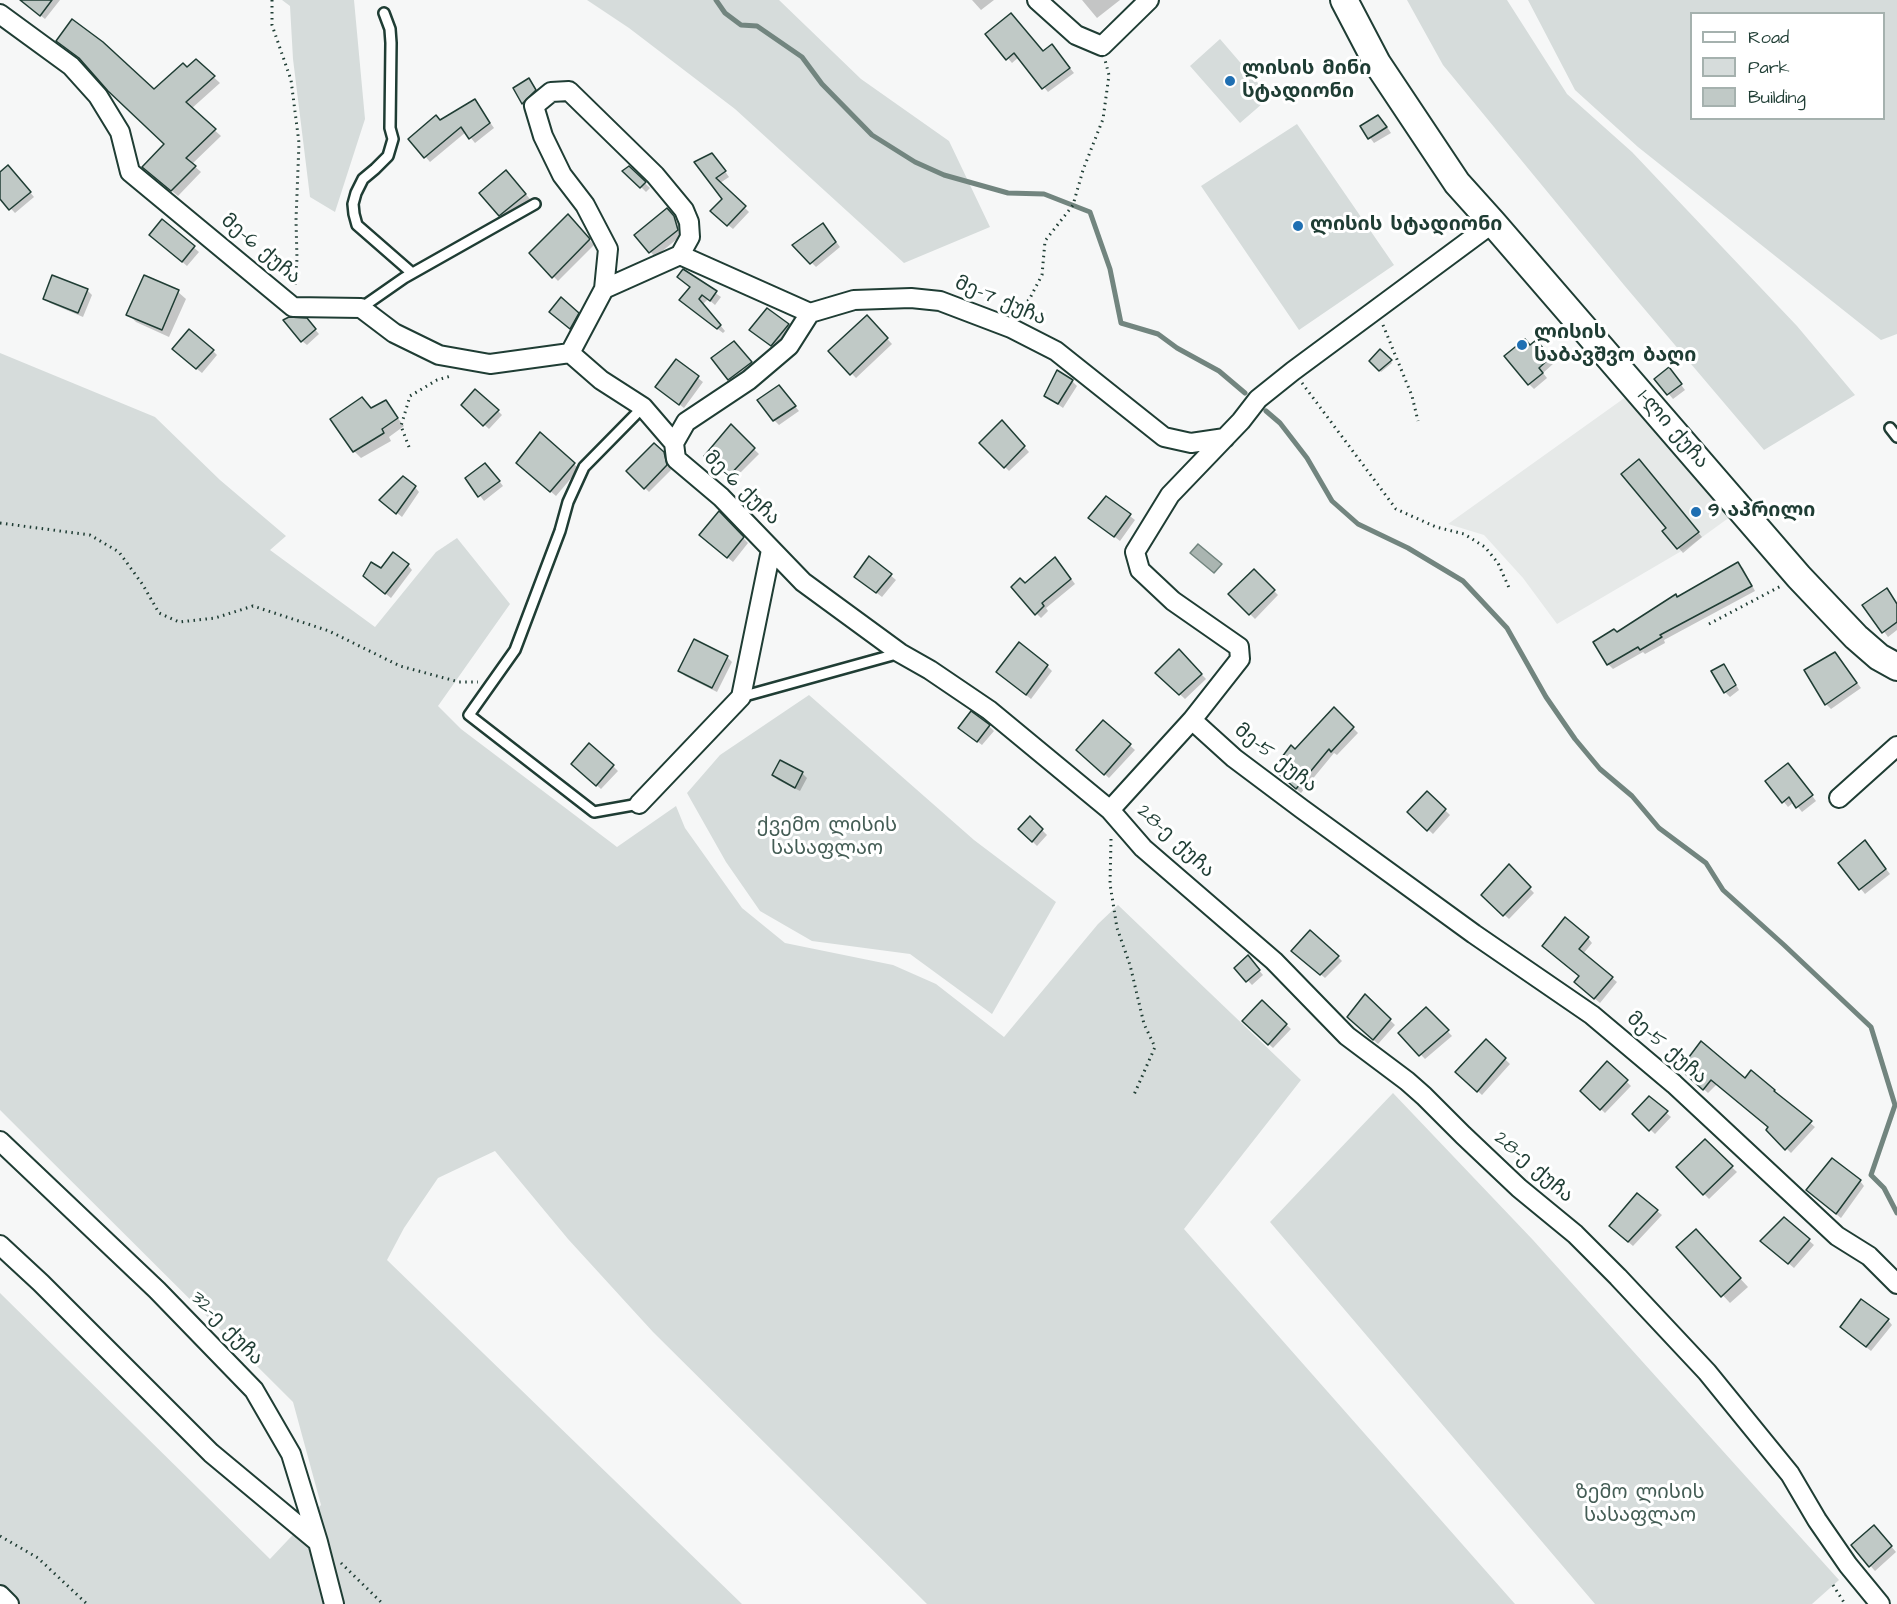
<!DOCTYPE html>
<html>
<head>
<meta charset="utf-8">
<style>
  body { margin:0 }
  #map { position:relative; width:1897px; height:1604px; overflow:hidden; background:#f6f7f7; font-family:"Architects Daughter",sans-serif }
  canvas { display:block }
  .legend { position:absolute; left:1690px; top:12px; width:195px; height:108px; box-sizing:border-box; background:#fff; border:2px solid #a5b1ae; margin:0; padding:8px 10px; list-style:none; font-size:18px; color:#1f3d34 }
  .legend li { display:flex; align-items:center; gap:12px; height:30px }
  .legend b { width:30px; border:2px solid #a5b1ae }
</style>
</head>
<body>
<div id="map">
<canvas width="1897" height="1604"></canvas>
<ul class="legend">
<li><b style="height:8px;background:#fff"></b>Road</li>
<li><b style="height:16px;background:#d6dcdb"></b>Park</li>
<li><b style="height:16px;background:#c0c9c6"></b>Building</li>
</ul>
</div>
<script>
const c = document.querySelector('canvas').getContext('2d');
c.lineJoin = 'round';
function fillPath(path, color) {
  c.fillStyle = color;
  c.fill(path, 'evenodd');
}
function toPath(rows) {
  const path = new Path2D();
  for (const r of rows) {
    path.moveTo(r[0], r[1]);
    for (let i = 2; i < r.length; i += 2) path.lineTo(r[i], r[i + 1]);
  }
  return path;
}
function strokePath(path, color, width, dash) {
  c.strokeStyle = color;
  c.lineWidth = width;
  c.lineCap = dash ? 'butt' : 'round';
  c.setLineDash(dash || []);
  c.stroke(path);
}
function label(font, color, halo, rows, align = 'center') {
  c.font = font + ' "Architects Daughter","Noto Sans Georgian",sans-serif';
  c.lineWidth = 6;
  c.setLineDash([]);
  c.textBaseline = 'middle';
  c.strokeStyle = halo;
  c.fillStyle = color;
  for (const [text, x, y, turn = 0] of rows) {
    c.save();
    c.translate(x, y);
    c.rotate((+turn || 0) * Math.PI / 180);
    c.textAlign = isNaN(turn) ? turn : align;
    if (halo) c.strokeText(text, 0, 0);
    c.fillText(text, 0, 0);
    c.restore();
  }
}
const built = toPath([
  [1630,394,1734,514,1690,546,1557,624,1523,578,1484,535,1448,524]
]);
const green = toPath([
  [282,0,354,0,365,119,335,212,310,197,293,59,290,6],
  [587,0,779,0,861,79,949,141,990,227,904,263,735,109,629,28],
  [1407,0,1507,0,1567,94,1632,152,1797,326,1855,395,1764,450,1624,285,1443,65],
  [1528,0,1897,0,1897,334,1881,340,1638,147,1575,90],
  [1692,14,1884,14,1884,118,1692,118],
  [1220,39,1270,97,1240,123,1190,66],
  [1297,124,1394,265,1299,330,1201,186],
  [0,353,155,417,220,480,286,536,270,550,375,627,436,552,457,538,510,604,438,706,461,729,617,847,676,806,685,828,742,908,785,943,893,965,936,984,1004,1037,1098,924,1118,905,1301,1080,1184,1229,1515,1604,927,1604,653,1332,568,1239,495,1151,438,1178,404,1228,387,1260,742,1604,0,1604,0,1293,270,1559,321,1505,293,1402,0,1110],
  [809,695,974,840,1056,902,992,1014,910,954,812,941,760,911,726,862,687,793,720,755],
  [1393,1093,1533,1240,1839,1580,1812,1604,1595,1604,1270,1222]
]);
const water = toPath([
  [1198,544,1222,564,1214,573,1190,553,1198,544]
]);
const shadow = toPath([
  [21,0,60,0,45,19],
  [972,0,994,0,981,10],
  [1082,0,1120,0,1097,18],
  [987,34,1043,53,1056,51,1074,73,1048,92,1019,57,1012,63],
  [64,47,154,91,187,70,196,61,220,83,191,109,221,136,192,164,201,172,178,196,150,173,166,144,85,62],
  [529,80,540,95,528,107,515,89],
  [475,101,494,128,475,143,466,132,430,162,410,139],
  [1383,121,1391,133,1374,143,1362,127],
  [717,160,729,177,720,183,749,212,733,229,717,216,723,199,697,163],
  [629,168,650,188,646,192,625,171],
  [13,172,34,197,15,213,0,197,0,174],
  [511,177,530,199,505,220,481,193],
  [672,214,679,222,682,235,655,257,636,235],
  [163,221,199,252,187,266,156,239],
  [573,221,594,245,558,281,531,253],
  [827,229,840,247,816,267,794,245],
  [684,271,721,297,715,305,708,299,703,304,725,331,723,333,686,305,692,287],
  [87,290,92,295,83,317,50,303,45,299],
  [178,292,186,299,169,337,136,322,128,314],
  [561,299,583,319,575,332,555,316],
  [867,317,892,344,856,378,830,351],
  [311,325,319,334,307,345,302,341],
  [788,325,793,330,777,350,756,335],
  [1530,346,1540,346,1554,363,1543,373,1547,378,1534,389,1529,384],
  [739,347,756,368,734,384,713,359],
  [213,351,217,355,202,373,178,354],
  [1380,351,1392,363,1381,372,1371,361],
  [676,361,703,382,684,408,657,387],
  [1669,369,1685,390,1673,399,1656,379],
  [1072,381,1077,386,1063,408,1046,396],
  [783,392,799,411,779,425,774,420],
  [385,402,404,426,389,437,391,441,361,458,354,451,372,409],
  [463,405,498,411,502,415,489,429],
  [731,427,759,454,732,481,706,456],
  [1007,427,1029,452,1009,471,981,443],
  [654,445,668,458,671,470,649,492,628,471],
  [574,464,579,469,556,496,523,468],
  [1643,466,1702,537,1683,553,1664,531,1668,528],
  [490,469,503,486,484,501,467,478],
  [415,487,419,492,402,517,386,504],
  [1107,498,1135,520,1120,541,1095,522],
  [719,513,748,543,733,562,706,540],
  [870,558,896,580,882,597,861,581],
  [1060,564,1075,584,1046,608,1048,611,1041,618,1036,613,1025,585],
  [1738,564,1743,568,1755,591,1664,640,1665,643,1645,654,1643,652,1613,669,1608,664,1595,642,1617,634],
  [408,565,412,570,391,598,370,581,381,570],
  [1254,571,1278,595,1255,619,1230,594],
  [1891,595,1897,604,1897,630,1888,637,1865,605],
  [1179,651,1206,679,1185,699,1157,673],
  [727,657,732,662,717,692,685,676,680,671],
  [1839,659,1861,688,1831,709,1826,704],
  [1047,666,1052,671,1031,699,1003,677],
  [1724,666,1728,671,1739,690,1730,697,1725,692],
  [1334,709,1358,733,1337,755,1334,753,1301,793,1279,774,1296,751],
  [1103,722,1135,750,1109,778,1078,750],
  [989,726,994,731,982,745,965,732],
  [613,766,618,771,601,789,577,768],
  [1793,770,1816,801,1802,812,1794,802,1788,807,1767,781],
  [802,773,807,778,800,791,778,780,773,775],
  [1427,793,1450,815,1433,834,1409,812],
  [1030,818,1047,835,1037,846,1020,829],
  [1869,847,1890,874,1865,894,1840,863],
  [1509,867,1534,893,1509,919,1483,895],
  [1588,938,1592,943,1583,954,1617,982,1600,1003,1581,987,1580,977,1549,950],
  [1298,955,1338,957,1342,961,1325,978],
  [1252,962,1263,975,1252,985,1236,968],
  [1365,996,1395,1025,1378,1044,1349,1017],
  [1262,1002,1291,1029,1273,1048,1244,1021],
  [1426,1009,1452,1036,1425,1059,1400,1033],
  [1486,1041,1510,1064,1482,1095,1457,1072],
  [1607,1063,1631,1086,1605,1113,1582,1091],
  [1682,1069,1745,1080,1778,1097,1815,1127,1791,1153,1768,1130,1770,1128,1717,1084,1708,1093],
  [1649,1098,1671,1117,1655,1134,1634,1114],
  [1705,1142,1737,1172,1709,1199,1678,1167],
  [1860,1181,1864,1186,1841,1218,1812,1195],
  [1657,1211,1662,1215,1633,1246,1615,1231],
  [1784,1219,1814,1245,1794,1268,1767,1245],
  [1703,1238,1748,1287,1730,1303,1678,1247],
  [1888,1320,1892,1325,1871,1351,1847,1332],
  [1879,1532,1896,1552,1875,1571,1853,1546]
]);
const stream = toPath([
  [716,0,725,13,741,25,757,26,802,57,822,84,872,135,915,162,944,175,1008,193,1044,194,1090,212,1110,269,1121,323,1158,334,1177,348,1219,371,1245,393],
  [1266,411,1280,423,1307,458,1332,501,1358,524,1408,548,1463,581,1507,628,1546,697,1575,739,1600,769,1632,796,1659,828,1706,863,1723,890,1784,945,1871,1027,1895,1105,1871,1175,1884,1188,1897,1213]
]);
const building = toPath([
  [20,0,52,0,40,16,20,0],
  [1011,13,1043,51,1052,44,1070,68,1042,89,1014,53,1006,60,985,34,1011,13],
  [72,19,103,42,154,89,183,63,187,67,196,59,215,76,186,102,216,129,186,158,196,166,171,191,142,167,164,144,108,91,79,58,56,41,72,19],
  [529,78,536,90,522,104,513,88,529,78],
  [475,99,490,123,469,139,461,127,424,158,408,139,436,115,440,120,475,99],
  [1378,115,1387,127,1368,139,1360,126,1378,115],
  [712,153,726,171,716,178,746,206,727,226,710,211,722,199,694,162,712,153],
  [8,165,31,192,9,210,0,199,0,172,8,165],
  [629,166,646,182,640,188,622,171,629,166],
  [506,170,526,194,499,216,479,193,506,170],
  [667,208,674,216,678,230,649,253,634,235,667,208],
  [568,214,590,239,552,278,529,253,568,214],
  [162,219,195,246,182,262,149,235,162,219],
  [823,223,836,242,810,264,792,245,823,223],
  [683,269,717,291,710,301,702,295,699,299,721,325,717,329,679,300,690,287,677,277,683,269],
  [52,275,88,289,78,313,43,299,52,275],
  [144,275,179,290,162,330,126,315,144,275],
  [561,297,579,313,570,329,549,312,561,297],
  [767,308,789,324,771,346,749,330,767,308],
  [867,315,888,338,850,375,828,351,867,315],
  [289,317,307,318,316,329,301,342,283,320,289,317],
  [189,329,214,350,196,369,172,349,189,329],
  [1525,339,1530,345,1536,340,1551,357,1539,368,1543,373,1528,385,1504,356,1525,339],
  [734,341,752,362,728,380,711,358,734,341],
  [1380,349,1392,360,1379,371,1369,361,1380,349],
  [676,359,699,376,679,405,655,387,676,359],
  [1669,367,1682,384,1667,395,1654,379,1669,367],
  [1057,370,1073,380,1058,404,1044,396,1057,370],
  [779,385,796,406,773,421,757,400,779,385],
  [475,389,499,410,483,426,461,405,475,389],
  [362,397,371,408,386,400,398,418,382,429,384,433,353,452,330,419,362,397],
  [1002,420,1025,446,1004,468,979,443,1002,420],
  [731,424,755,448,727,478,704,456,731,424],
  [540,432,575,463,550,492,516,463,540,432],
  [654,443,664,452,667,465,644,489,626,471,654,443],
  [1639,459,1699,532,1677,549,1662,531,1666,528,1621,474,1639,459],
  [485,463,500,481,478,497,465,478,485,463],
  [403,476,416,486,396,514,379,500,403,476],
  [1106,496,1131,514,1114,537,1088,518,1106,496],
  [719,511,744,537,727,558,699,535,719,511],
  [393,552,409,564,385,594,363,576,371,562,381,568,393,552],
  [869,556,892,574,876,593,854,577,869,556],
  [1055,557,1071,579,1042,603,1044,606,1035,615,1011,587,1020,578,1025,583,1055,557],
  [1738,562,1752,586,1660,635,1662,637,1640,650,1638,647,1607,665,1593,642,1614,629,1617,632,1676,594,1677,597,1738,562],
  [1254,569,1275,590,1249,615,1228,594,1254,569],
  [1887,588,1897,604,1897,622,1882,633,1862,605,1887,588],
  [694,639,728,656,712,688,678,671,694,639],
  [1019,642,1048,665,1026,695,996,672,1019,642],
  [1179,649,1202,674,1179,695,1155,673,1179,649],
  [1835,652,1857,683,1825,705,1804,670,1835,652],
  [1724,664,1736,685,1724,693,1711,671,1724,664],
  [1334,707,1354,727,1331,752,1329,749,1296,789,1273,769,1291,745,1295,749,1334,707],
  [971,711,990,725,977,742,958,728,971,711],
  [1103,720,1131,744,1104,775,1076,750,1103,720],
  [589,743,614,765,596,786,571,764,589,743],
  [780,760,803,772,795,788,772,775,780,760],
  [1788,763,1813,795,1796,808,1789,797,1782,803,1765,781,1788,763],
  [1427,791,1446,809,1427,831,1407,812,1427,791],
  [1030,816,1043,829,1032,842,1018,829,1030,816],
  [1865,840,1886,869,1859,890,1838,863,1865,840],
  [1509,864,1531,887,1503,916,1481,895,1509,864],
  [1565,917,1589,937,1579,949,1613,977,1594,999,1574,982,1579,976,1542,946,1565,917],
  [1310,930,1339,956,1320,975,1291,951,1310,930],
  [1248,955,1260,970,1246,982,1234,968,1248,955],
  [1365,994,1391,1019,1373,1040,1347,1017,1365,994],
  [1262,1000,1287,1024,1268,1045,1242,1021,1262,1000],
  [1426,1007,1449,1030,1419,1056,1398,1033,1426,1007],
  [1486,1039,1506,1058,1477,1092,1455,1072,1486,1039],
  [1701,1041,1745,1078,1751,1070,1775,1090,1774,1091,1812,1121,1785,1150,1766,1130,1768,1127,1711,1080,1703,1090,1680,1069,1701,1041],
  [1607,1061,1628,1080,1600,1110,1580,1091,1607,1061],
  [1649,1096,1668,1111,1649,1131,1632,1114,1649,1096],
  [1705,1139,1733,1166,1703,1195,1676,1167,1705,1139],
  [1832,1158,1861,1180,1836,1214,1806,1190,1832,1158],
  [1637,1193,1658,1210,1628,1242,1609,1226,1637,1193],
  [1784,1217,1810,1239,1788,1264,1760,1241,1784,1217],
  [1696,1229,1741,1278,1721,1297,1676,1247,1696,1229],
  [1861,1299,1889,1319,1866,1347,1840,1327,1861,1299],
  [1874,1525,1892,1546,1869,1567,1851,1545,1874,1525]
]);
const path = toPath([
  [272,0,272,25,291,80,299,143,296,220,297,259,295,285],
  [1013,312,1029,300,1042,275,1045,241,1073,205,1083,170,1103,119,1109,75,1105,60],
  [1383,325,1412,396,1418,421],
  [1302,383,1396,509,1436,527,1464,534,1485,547,1498,563,1510,590],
  [409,447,401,426,410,396,437,380,451,376],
  [0,523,90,535,119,552,143,585,159,613,179,622,215,618,253,606,329,631,400,666,459,682,478,682],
  [1709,624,1781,586],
  [1111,839,1110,884,1117,928,1130,965,1144,1024,1155,1047,1133,1097],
  [0,1536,38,1558,87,1604],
  [341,1563,383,1604],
  [1833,1585,1845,1604]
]);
const service = toPath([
  [384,13,390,29,391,43,390,128,393,139,388,156,375,169,363,179,356,193,353,204,354,214,357,225,412,273],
  [361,308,404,278,535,204],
  [1890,428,1897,437],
  [741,697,900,653],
  [639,804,594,812,469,715,515,650,560,531,568,502,584,467,643,407]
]);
const minor = toPath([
  [1037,0,1076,35,1102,46,1149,0],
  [0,14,71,66,98,96,120,132,130,172,293,307,361,308,394,333,439,355,490,364,570,353,601,380,643,407,674,443,676,459,721,497,803,582,900,653,930,670,989,710,1110,810,1192,720],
  [1493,223,1293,371,1258,399,1241,421,1170,495,1135,552,1140,570,1173,601,1239,647,1240,659,1192,720,1234,758,1302,809,1474,934,1592,1015,1674,1084,1837,1236,1869,1256,1897,1284],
  [604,289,608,249,585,205,562,175,543,136,534,106,551,92,569,91,655,175,684,210,689,222,690,237,680,255],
  [570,353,604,289,680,255,810,313,854,300,911,298,940,301,1011,328,1056,351,1164,437,1191,443,1225,438],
  [674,443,686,422,749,380,789,346,810,313],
  [1839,798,1897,746],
  [639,804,741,697,771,550],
  [1110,810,1143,848,1274,961,1347,1036,1407,1081,1424,1096,1463,1135,1519,1188,1575,1234,1618,1277,1707,1372,1790,1474,1817,1520,1848,1565,1880,1604],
  [0,1141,157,1290,254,1390,291,1454,318,1542,334,1604],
  [0,1245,41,1283,211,1453,318,1542],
  [0,1595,9,1604]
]);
const secondary = toPath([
  [1344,0,1377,63,1457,183,1493,223,1799,577,1856,637,1879,657,1897,667]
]);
const markers = [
  [1230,81,6,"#1f6fb2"],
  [1298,226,6,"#1f6fb2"],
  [1522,345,6,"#1f6fb2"],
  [1696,512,6,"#1f6fb2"]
];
const poiNames = [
  ["ლისის მინი",1242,70],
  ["სტადიონი",1242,93],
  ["ლისის სტადიონი",1310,226],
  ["ლისის",1534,334],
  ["საბავშვო ბაღი",1534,357],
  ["9 აპრილი",1708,512]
];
const streetNames = [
  ["მე-6 ქუჩა",260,250,40],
  ["მე-7 ქუჩა",1000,302,23],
  ["1-ლი ქუჩა",1672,430,49],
  ["მე-6 ქუჩა",741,489,44],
  ["მე-5 ქუჩა",1275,759,38],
  ["28-ე ქუჩა",1175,842,43],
  ["მე-5 ქუჩა",1666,1049,41],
  ["28-ე ქუჩა",1533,1168,41],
  ["32-ე ქუჩა",226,1329,46]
];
const parkNames = [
  ["ქვემო ლისის",827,827],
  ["სასაფლაო",827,850],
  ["ზემო ლისის",1640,1494],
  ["სასაფლაო",1640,1517]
];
fillPath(built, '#e6e9e8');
fillPath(green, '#d6dcdb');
fillPath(water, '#aab5b1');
strokePath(water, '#72857f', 1.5);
fillPath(shadow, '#0003');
strokePath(stream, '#72857f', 5);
fillPath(building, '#c0c9c6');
strokePath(building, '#1f3d34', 1.5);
strokePath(service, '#1f3d34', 14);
strokePath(minor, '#1f3d34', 22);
strokePath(secondary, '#1f3d34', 30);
strokePath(path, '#1f3d34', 3, [1.5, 4.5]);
strokePath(service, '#fff', 9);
strokePath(minor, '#fff', 18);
strokePath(secondary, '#fff', 26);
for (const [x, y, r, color] of markers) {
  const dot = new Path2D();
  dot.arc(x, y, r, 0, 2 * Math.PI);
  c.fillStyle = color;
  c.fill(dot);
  strokePath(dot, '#fff', 2);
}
label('bold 20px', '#1f3d34', '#fff', poiNames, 'left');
label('20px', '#1f3d34', '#fff', streetNames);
label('20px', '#445d55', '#fff', parkNames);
</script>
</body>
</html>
